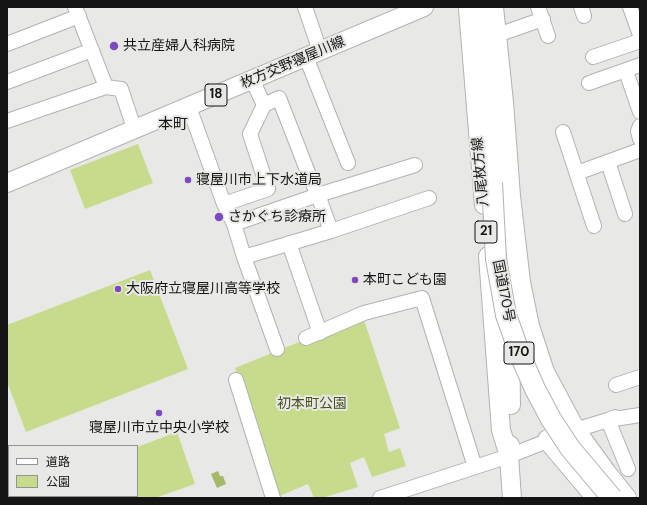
<!DOCTYPE html>
<html>
<head>
<meta charset="utf-8">
<style>
  body { margin:0 }
  #map { position:relative; width:647px; height:505px; overflow:hidden; background:#e8e9e6; font-family:"DM Sans","Noto Sans JP",sans-serif }
  canvas { display:block }
  .frame { position:absolute; inset:0; border:8px solid #141514; pointer-events:none }
  .legend { position:absolute; left:8px; top:445px; width:130px; height:52px; box-sizing:border-box; background:#e8e9e6; border:1px solid #939492; margin:0; padding:5px 7px; list-style:none; font-size:12px; color:#141514 }
  .legend li { display:flex; align-items:center; gap:8px; height:20px }
  .legend b { width:20px; border:1px solid #939492 }
</style>
</head>
<body>
<div id="map">
<canvas width="647" height="505"></canvas>
<div class="frame"></div>
<ul class="legend">
<li><b style="height:5px;background:#fff"></b>道路</li>
<li><b style="height:11px;background:#c8db8d"></b>公園</li>
</ul>
</div>
<script>
const c = document.querySelector('canvas').getContext('2d');
c.lineJoin = 'round';
function fillPath(path, color) {
  c.fillStyle = color;
  c.fill(path, 'evenodd');
}
function toPath(rows) {
  const path = new Path2D();
  for (const r of rows) {
    path.moveTo(r[0], r[1]);
    for (let i = 2; i < r.length; i += 2) path.lineTo(r[i], r[i + 1]);
  }
  return path;
}
function strokePath(path, color, width, dash) {
  c.strokeStyle = color;
  c.lineWidth = width;
  c.lineCap = dash ? 'butt' : 'round';
  c.setLineDash(dash || []);
  c.stroke(path);
}
function label(font, color, halo, rows, align = 'center') {
  c.font = font + ' "DM Sans","Noto Sans JP",sans-serif';
  c.lineWidth = 4;
  c.setLineDash([]);
  c.textBaseline = 'middle';
  c.strokeStyle = halo;
  c.fillStyle = color;
  for (const [text, x, y, turn = 0] of rows) {
    c.save();
    c.translate(x, y);
    c.rotate((+turn || 0) * Math.PI / 180);
    c.textAlign = isNaN(turn) ? turn : align;
    if (halo) c.strokeText(text, 0, 0);
    c.fillText(text, 0, 0);
    c.restore();
  }
}
const green = toPath([
  [138,144,153,183,85,209,70,170],
  [150,270,188,369,26,432,7,382,7,325],
  [361,317,364,320,400,428,384,434,389,452,400,448,406,466,372,477,364,457,350,463,358,487,322,498,314,498,308,484,277,497,235,368],
  [177,432,195,484,155,498,21,498,20,496,137,496,137,447]
]);
const water = toPath([
  [218,471,220,476,223,476,226,484,217,488,211,474]
]);
const minor = toPath([
  [75,7,106,87,121,89,134,128],
  [305,7,320,51],
  [538,7,548,36],
  [581,7,584,16],
  [630,7,640,35],
  [496,34,503,33,543,19],
  [7,44,79,16],
  [306,57,348,163],
  [593,57,640,41],
  [628,77,640,112],
  [7,82,92,50],
  [589,83,640,65],
  [189,107,224,204,234,224,244,257,277,349],
  [7,121,106,87],
  [640,126,638,131,640,139],
  [563,132,594,226],
  [608,162,625,214],
  [577,173,640,150],
  [224,204,268,189,250,134,264,105,256,88,255,79],
  [234,224,318,195,415,165],
  [331,231,429,198],
  [289,243,320,333],
  [244,257,331,231,318,195,309,175,279,98,264,105],
  [306,338,364,313,422,298,475,467],
  [236,380,273,498],
  [616,385,640,377],
  [615,417,608,420,628,469],
  [380,498,509,456,575,430,608,420,640,415]
]);
const major = toPath([
  [468,9,484,205],
  [7,183,424,7],
  [488,256,501,430,509,456],
  [510,333,511,405],
  [510,445,509,456,512,498]
]);
const highway = toPath([
  [476,7,478,13,489,113,492,183],
  [493,7,503,102,510,196,520,282,529,326,544,372,575,430,606,473,626,498],
  [548,440,597,498]
]);
const highwayBridge = toPath([
  [492,183,496,259,506,315,521,357,535,389,551,419,570,448,612,498]
]);
const markers = [
  [114,46,5,"#7d49c1"],
  [188,180,4,"#7d49c1"],
  [219,217,5,"#7d49c1"],
  [355,280,4,"#7d49c1"],
  [118,289,4,"#7d49c1"],
  [159,413,4,"#7d49c1"]
];
const shields = [
  [216,95,22],
  [486,232,22],
  [519,353,30]
];
const shieldNames = [
  ["18",216,95],
  ["21",486,232],
  ["170",519,353]
];
const poiNames = [
  ["共立産婦人科病院",123,46],
  ["寝屋川市上下水道局",196,180],
  ["さかぐち診療所",228,217],
  ["本町こども園",363,280],
  ["大阪府立寝屋川高等学校",126,289],
  ["寝屋川市立中央小学校",159,428,"center"]
];
const streetNames = [
  ["枚方交野寝屋川線",293,63,-23],
  ["八尾枚方線",481,172,-95],
  ["国道170号",503,291,79]
];
const parkNames = [
  ["初本町公園",312,404]
];
const neighbourhoodNames = [
  ["本町",173,125]
];
fillPath(green, '#c8db8d');
fillPath(water, '#a6b96b');
strokePath(minor, '#b2b3b0', 16);
strokePath(major, '#b2b3b0', 20);
strokePath(highway, '#b2b3b0', 22);
strokePath(minor, '#fff', 14);
strokePath(major, '#fff', 18);
strokePath(highway, '#fff', 20);
strokePath(highwayBridge, '#b2b3b0', 22, []);
strokePath(highwayBridge, '#fff', 20);
for (const [x, y, r, color] of markers) {
  const dot = new Path2D();
  dot.arc(x, y, r, 0, 2 * Math.PI);
  c.fillStyle = color;
  c.fill(dot);
  strokePath(dot, '#e8e9e6', 1.5);
}
for (const [x, y, w] of shields) {
  const box = new Path2D();
  box.roundRect(x - w / 2, y - 11, w, 22, 3);
  c.fillStyle = '#e8e9e6';
  c.fill(box);
  strokePath(box, '#141514', 1);
}
label('bold 13px', '#141514', null, shieldNames);
label('14px', '#141514', '#e8e9e6', poiNames, 'left');
label('14px', '#141514', '#e8e9e6', streetNames);
label('14px', '#47531a', '#e8e9e6', parkNames);
label('15px', '#141514', '#e8e9e6', neighbourhoodNames);
</script>
</body>
</html>
